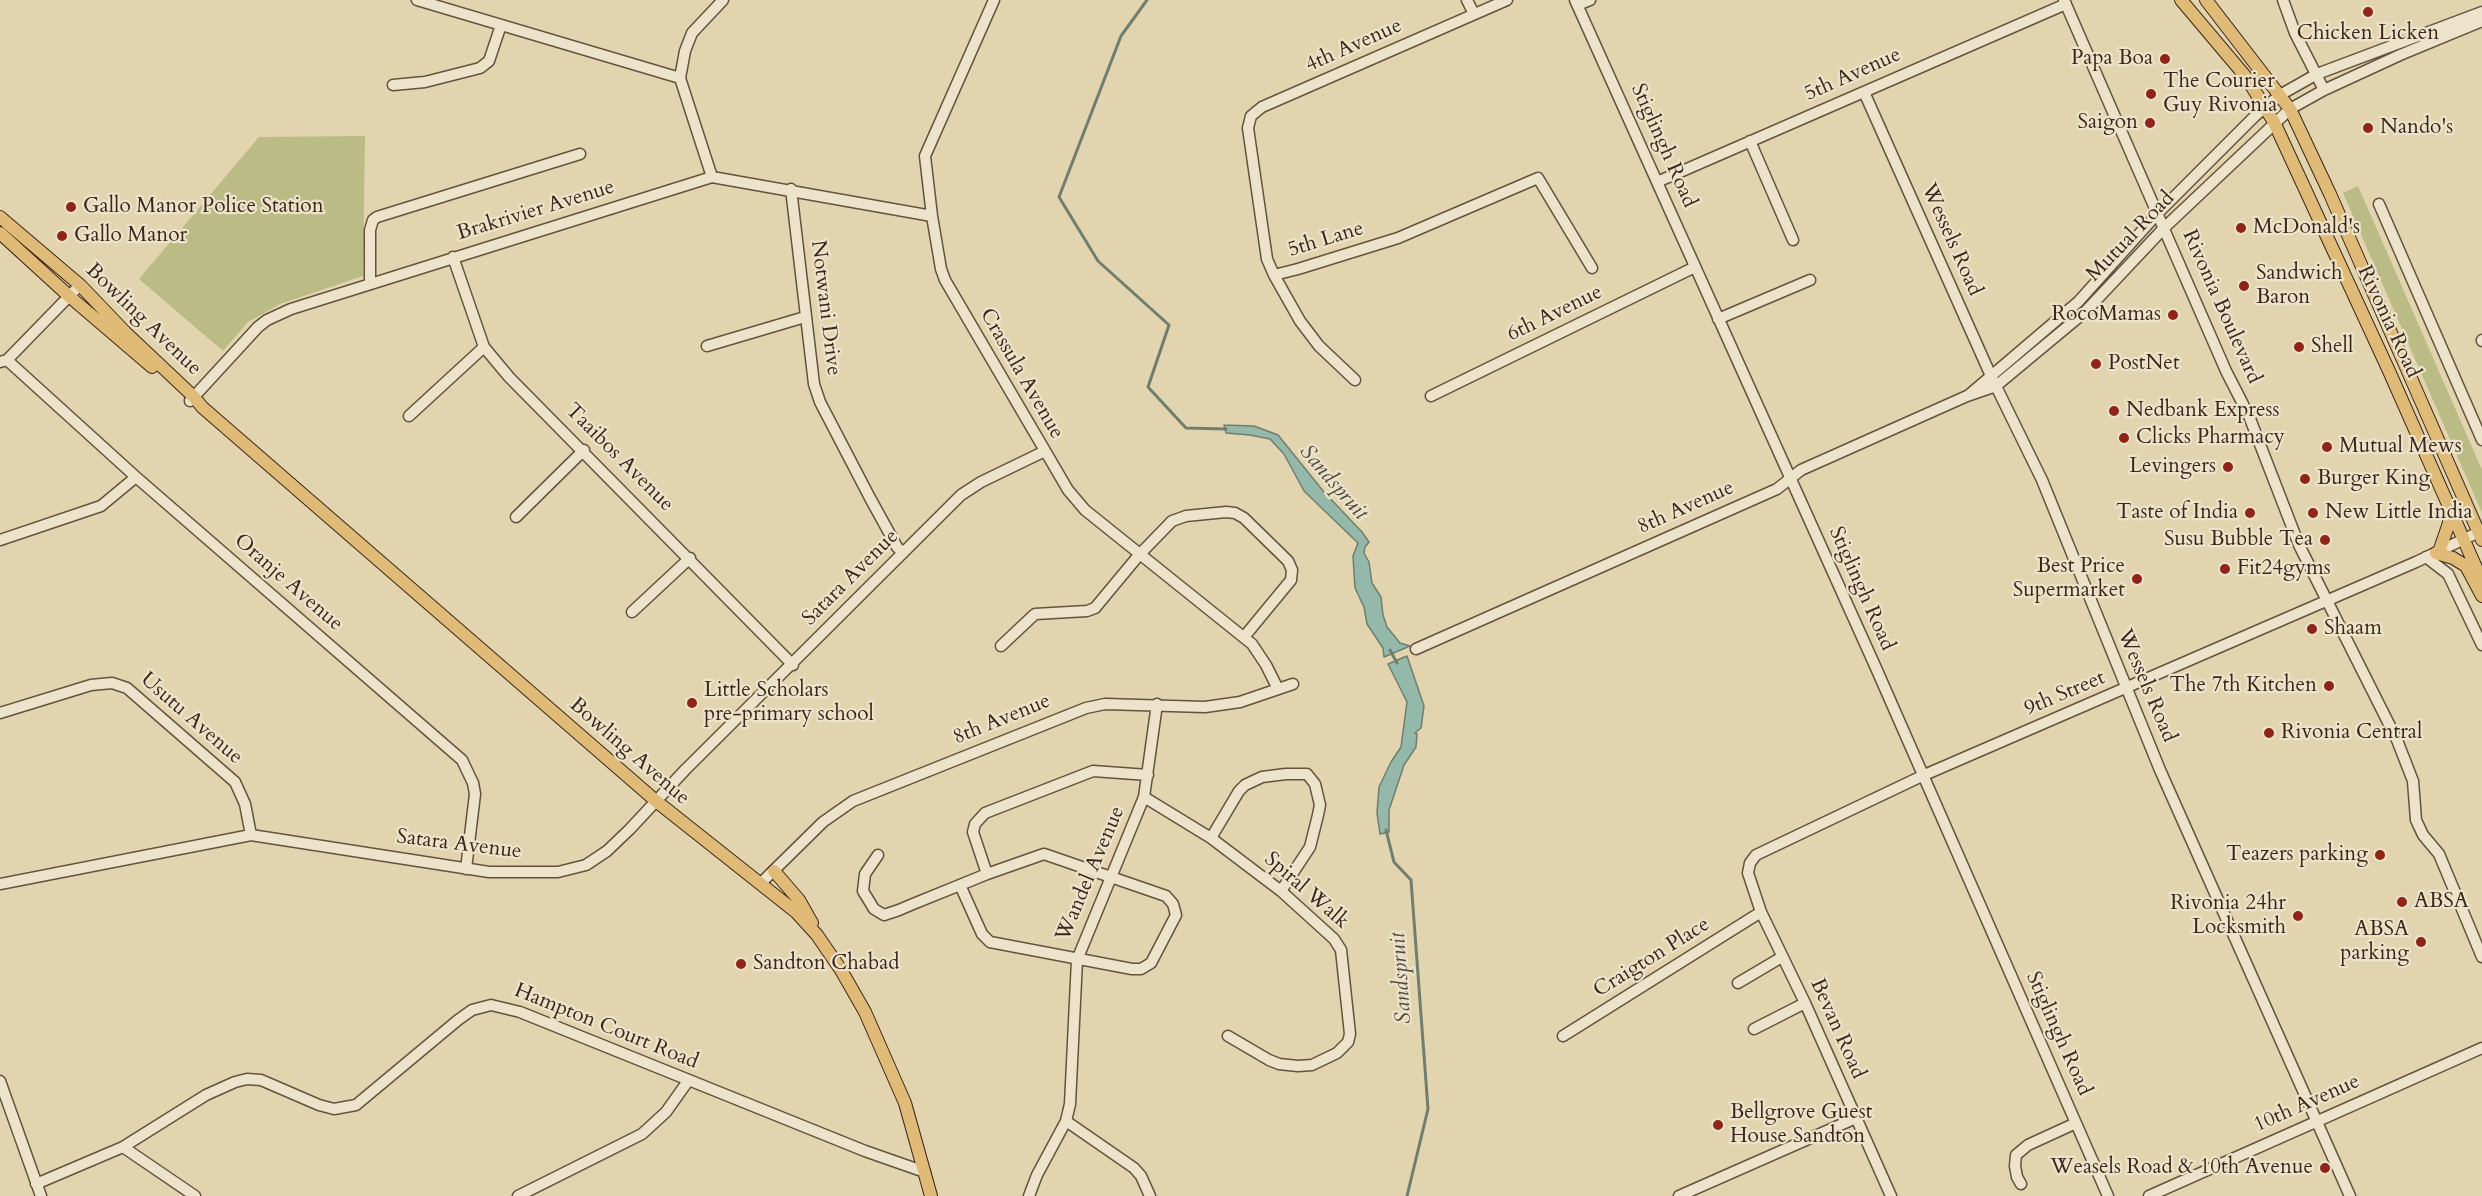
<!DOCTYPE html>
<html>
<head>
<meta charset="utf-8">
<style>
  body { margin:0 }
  canvas { display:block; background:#e1d4ae }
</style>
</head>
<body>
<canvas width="2482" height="1196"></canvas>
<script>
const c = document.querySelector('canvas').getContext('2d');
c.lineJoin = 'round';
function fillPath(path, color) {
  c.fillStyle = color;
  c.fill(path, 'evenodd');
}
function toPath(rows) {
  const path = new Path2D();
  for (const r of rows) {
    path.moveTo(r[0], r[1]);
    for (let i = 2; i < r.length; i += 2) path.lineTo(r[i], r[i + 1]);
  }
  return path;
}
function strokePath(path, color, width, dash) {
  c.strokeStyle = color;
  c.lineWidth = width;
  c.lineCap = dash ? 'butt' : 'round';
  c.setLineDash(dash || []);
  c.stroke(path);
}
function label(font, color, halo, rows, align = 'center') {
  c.font = font + ' Cardo,serif';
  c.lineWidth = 4.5;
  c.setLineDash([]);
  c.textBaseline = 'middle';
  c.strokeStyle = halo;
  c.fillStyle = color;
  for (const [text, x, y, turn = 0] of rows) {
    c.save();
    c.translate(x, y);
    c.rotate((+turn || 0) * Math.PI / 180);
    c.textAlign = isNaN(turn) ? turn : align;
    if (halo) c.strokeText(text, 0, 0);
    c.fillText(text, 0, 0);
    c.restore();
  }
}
const green = toPath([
  [365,136,363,276,280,304,248,322,223,351,139,279,259,137],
  [2358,186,2482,470,2482,513,2343,193]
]);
const water = toPath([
  [1224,425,1254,426,1278,435,1324,492,1362,532,1369,542,1365,547,1364,553,1369,562,1372,583,1381,597,1383,615,1387,627,1400,643,1410,646,1384,657,1383,648,1367,624,1364,607,1355,588,1353,556,1358,543,1304,491,1284,454,1270,439,1250,435,1226,433,1224,425],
  [1407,656,1424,706,1421,728,1415,733,1417,734,1416,747,1404,765,1389,810,1389,832,1380,834,1377,813,1379,787,1391,762,1401,747,1407,702,1388,664,1407,656]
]);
const stream = toPath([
  [1147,0,1121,36,1059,197,1098,261,1169,325,1148,387,1186,428,1226,429],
  [1390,650,1397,663],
  [1386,830,1394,862,1411,880,1428,1109,1407,1196]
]);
const minor = toPath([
  [417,0,680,78],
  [994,0,925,156,932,216,941,269,945,280,1068,490,1085,510,1252,644,1266,665,1278,689],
  [1467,0,1474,14],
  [1507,0,1262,107,1251,116,1248,128,1267,259,1274,275,1298,269,1398,238,1538,178,1592,268],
  [1575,0,1876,668,2108,1196],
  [2064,0,2226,371,2249,416,2299,545,2397,740,2413,781,2416,820,2423,835,2439,854,2482,957],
  [2283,0,2295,33,2324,90],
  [1578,5,1590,0],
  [393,85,425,82,480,68,489,61,501,25],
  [1864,92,1991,376,2042,480,2160,770,2350,1196],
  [1750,141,1793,240],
  [712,177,680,78,685,51,692,33,723,0],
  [1657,182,2066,4],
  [791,189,814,384,820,402,870,498,897,547,903,553],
  [2379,204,2482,440],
  [453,257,484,347,509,377,793,665],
  [1274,275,1300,321,1319,346,1355,380],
  [370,283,370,230,373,220,377,217,580,154],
  [1718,319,1810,280],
  [2482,341,2482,340],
  [707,346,805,317],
  [7,360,136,477,462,760,473,783,475,794,466,869],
  [0,362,7,360,80,285],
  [1970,394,2078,302,2158,213,2255,116,2280,95,2317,74,2482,12],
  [1431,396,1695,267],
  [190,401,258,327,267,320,291,309,712,177,932,216],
  [409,416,484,347],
  [516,517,584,450],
  [0,540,101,506,136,477],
  [2426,557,2448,574,2482,645],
  [632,612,690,558],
  [1001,646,1035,614,1087,611,1095,608,1139,555,1172,521,1186,516,1226,512,1235,513,1244,518,1288,561,1292,570,1291,580,1244,637],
  [1416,649,1777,489,1801,470,1967,396,1996,386,2085,312,2165,227,2290,109,2324,90,2400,55,2482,21],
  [0,713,91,685,112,683,127,688,235,782,245,804,251,835],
  [1144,797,1211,838,1281,891,1334,939,1341,950,1350,1034,1348,1042,1337,1053,1312,1065,1298,1066,1279,1064,1269,1060,1228,1036],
  [1211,838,1239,791,1245,785,1262,777,1286,774,1307,774,1315,784,1320,805,1318,815,1310,847,1281,891],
  [878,855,865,874,863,891,874,909,884,915,899,910,913,904,960,885,987,874,1044,854,1166,896,1173,904,1176,915,1151,963,1141,969,1132,969,990,942,982,934,960,885],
  [987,874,973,832,975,824,985,813,1093,771,1148,775],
  [761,883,823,822,853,801,1086,708,1105,704,1205,707,1240,702,1293,684],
  [0,884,251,835,489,872,558,872,586,865,607,851,630,829,685,770,961,495,981,482,1043,452],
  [1738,983,1782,957],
  [1754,1029,1805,1003],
  [1563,1036,1761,912],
  [0,1081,41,1196],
  [1066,1121,1134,1168,1141,1176,1150,1196],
  [123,1147,195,1196],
  [36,1184,123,1147,206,1095,235,1082,247,1079,261,1080,319,1105,334,1109,356,1105,458,1020,472,1010,491,1005,520,1012,865,1151,925,1172],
  [2021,1184,2017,1177,2015,1166,2016,1155,2028,1145,2076,1123],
  [518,1196,642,1134,666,1112,688,1081],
  [1029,1196,1037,1175,1066,1121,1070,1104,1077,960,1144,797,1157,704],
  [1679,1196,1856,1118],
  [1891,1196,1805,1003,1761,912,1748,873,1750,863,1756,855,1922,776,2416,562,2479,532],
  [2149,1196,2482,1048]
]);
const major = toPath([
  [2181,0,2246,77,2274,122,2389,371,2482,581],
  [2206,0,2290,109,2330,194,2482,540],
  [0,217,80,285,125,332,194,397,202,407,656,801,796,912,817,935,841,970,865,1012,905,1103,931,1196],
  [0,233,69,296,152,367],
  [2439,552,2449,523,2449,509],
  [2436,553,2453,558,2466,566,2482,596],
  [774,871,799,900,812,923]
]);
const markers = [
  [2368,12,6,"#8f2418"],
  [2165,59,6,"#8f2418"],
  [2151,94,6,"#8f2418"],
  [2150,123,6,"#8f2418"],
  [2368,128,6,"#8f2418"],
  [71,207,6,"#8f2418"],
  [2241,228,6,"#8f2418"],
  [62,236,6,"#8f2418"],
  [2244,286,6,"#8f2418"],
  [2173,315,6,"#8f2418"],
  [2299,347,6,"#8f2418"],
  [2096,364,6,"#8f2418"],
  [2114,411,6,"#8f2418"],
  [2124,438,6,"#8f2418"],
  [2327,447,6,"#8f2418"],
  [2228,467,6,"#8f2418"],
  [2305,479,6,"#8f2418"],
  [2250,513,6,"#8f2418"],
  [2313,513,6,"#8f2418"],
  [2325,540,6,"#8f2418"],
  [2225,569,6,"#8f2418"],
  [2137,579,6,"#8f2418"],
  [2312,629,6,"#8f2418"],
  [2329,686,6,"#8f2418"],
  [692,703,6,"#8f2418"],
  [2269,733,6,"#8f2418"],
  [2380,855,6,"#8f2418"],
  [2402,902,6,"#8f2418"],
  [2298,916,6,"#8f2418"],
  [2421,942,6,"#8f2418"],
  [741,964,6,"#8f2418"],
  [1718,1125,6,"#8f2418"],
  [2325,1168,6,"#8f2418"]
];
const poiNames = [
  ["Chicken Licken",2368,34,"center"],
  ["Papa Boa",2153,59,"right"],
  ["The Courier",2163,82],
  ["Guy Rivonia",2163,106],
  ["Saigon",2138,123,"right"],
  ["Nando's",2380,128],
  ["Gallo Manor Police Station",83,207],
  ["McDonald's",2253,228],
  ["Gallo Manor",74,236],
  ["Sandwich",2256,274],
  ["Baron",2256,298],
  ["RocoMamas",2161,315,"right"],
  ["Shell",2311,347],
  ["PostNet",2108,364],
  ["Nedbank Express",2126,411],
  ["Clicks Pharmacy",2136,438],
  ["Mutual Mews",2339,447],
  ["Levingers",2216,467,"right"],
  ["Burger King",2317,479],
  ["Taste of India",2238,513,"right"],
  ["New Little India",2325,513],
  ["Susu Bubble Tea",2313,540,"right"],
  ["Best Price",2125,567,"right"],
  ["Supermarket",2125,591,"right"],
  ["Fit24gyms",2237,569],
  ["Shaam",2324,629],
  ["The 7th Kitchen",2317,686,"right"],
  ["Little Scholars",704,691],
  ["pre-primary school",704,715],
  ["Rivonia Central",2281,733],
  ["Teazers parking",2368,855,"right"],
  ["ABSA",2414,902],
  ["Rivonia 24hr",2286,904,"right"],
  ["Locksmith",2286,928,"right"],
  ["ABSA",2409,930,"right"],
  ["parking",2409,954,"right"],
  ["Sandton Chabad",753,964],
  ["Bellgrove Guest",1730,1113],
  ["House Sandton",1730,1137],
  ["Weasels Road & 10th Avenue",2313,1168,"right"]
];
const streetNames = [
  ["4th Avenue",1354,46,-24],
  ["5th Avenue",1853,75,-24],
  ["Stiglingh Road",1663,146,66],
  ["Brakrivier Avenue",536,211,-17],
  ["Mutual Road",2131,237,-46],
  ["5th Lane",1326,240,-17],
  ["Wessels Road",1951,240,66],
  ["Rivonia Boulevard",2221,307,66],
  ["Notwani Drive",825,308,83],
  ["6th Avenue",1555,314,-26],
  ["Bowling Avenue",143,320,44],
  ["Rivonia Road",2388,322,65],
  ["Crassula Avenue",1021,374,60],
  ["Taaibos Avenue",619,458,45],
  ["8th Avenue",1686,508,-24],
  ["Satara Avenue",851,578,-45],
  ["Oranje Avenue",288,583,41],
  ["Stiglingh Road",1861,589,66],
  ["Wessels Road",2146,686,67],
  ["9th Street",2065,694,-23],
  ["Usutu Avenue",191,719,41],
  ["8th Avenue",1002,720,-22],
  ["Bowling Avenue",629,752,41],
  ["Satara Avenue",459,845,7],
  ["Wandel Avenue",1091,874,-67],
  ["Spiral Walk",1306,891,41],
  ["Craigton Place",1652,958,-32],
  ["Hampton Court Road",606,1027,22],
  ["Bevan Road",1837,1029,66],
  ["Stiglingh Road",2058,1034,66],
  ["10th Avenue",2307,1104,-24]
];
const waterNames = [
  ["Sandspruit",1333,483,49],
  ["Sandspruit",1402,978,-94]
];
fillPath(green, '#babb85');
fillPath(water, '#94b8a9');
strokePath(water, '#707e6f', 1.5);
strokePath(stream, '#707e6f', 3);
strokePath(minor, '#64523e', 13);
strokePath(major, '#3b2619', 14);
strokePath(minor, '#ece3ca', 10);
strokePath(major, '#e0ba77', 12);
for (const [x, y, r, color] of markers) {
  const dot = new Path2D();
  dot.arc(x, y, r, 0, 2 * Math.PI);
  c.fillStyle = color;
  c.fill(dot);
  strokePath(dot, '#ece3ca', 2);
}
label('21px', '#3b2619', '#ece3ca', poiNames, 'left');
label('21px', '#3b2619', '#ece3ca', streetNames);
label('italic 22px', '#514a3d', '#ece3ca', waterNames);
</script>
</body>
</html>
